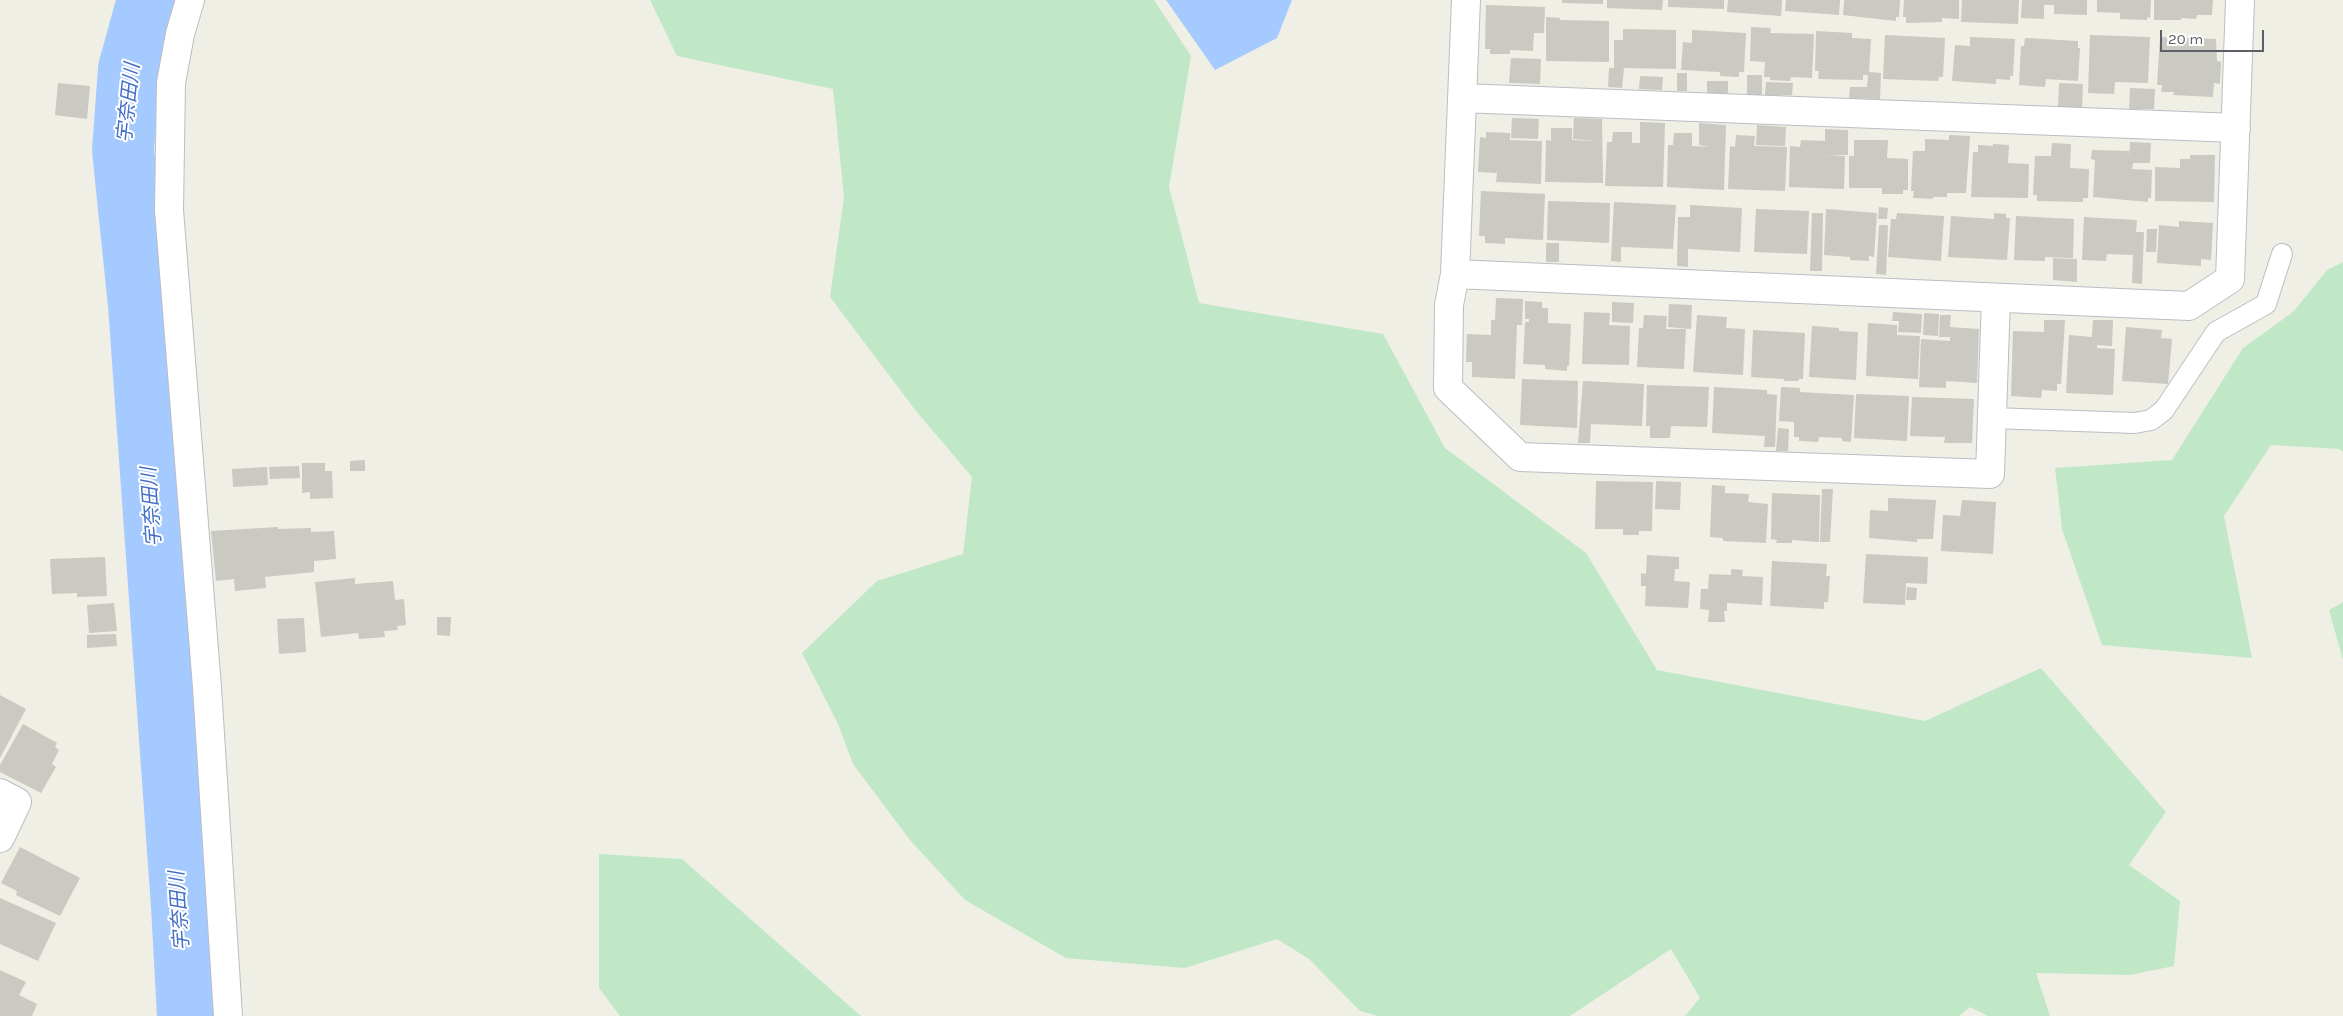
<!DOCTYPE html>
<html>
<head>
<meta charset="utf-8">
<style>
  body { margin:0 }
  #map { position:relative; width:2343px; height:1016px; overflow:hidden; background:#efefe5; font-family:Karla,sans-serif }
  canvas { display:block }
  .scale { position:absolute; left:2160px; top:30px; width:104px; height:22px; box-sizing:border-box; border:2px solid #5c5f66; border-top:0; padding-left:6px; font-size:15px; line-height:18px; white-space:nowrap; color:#5c5f66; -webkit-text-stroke:4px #fff; paint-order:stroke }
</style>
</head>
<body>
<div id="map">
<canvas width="2343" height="1016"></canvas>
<div class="scale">20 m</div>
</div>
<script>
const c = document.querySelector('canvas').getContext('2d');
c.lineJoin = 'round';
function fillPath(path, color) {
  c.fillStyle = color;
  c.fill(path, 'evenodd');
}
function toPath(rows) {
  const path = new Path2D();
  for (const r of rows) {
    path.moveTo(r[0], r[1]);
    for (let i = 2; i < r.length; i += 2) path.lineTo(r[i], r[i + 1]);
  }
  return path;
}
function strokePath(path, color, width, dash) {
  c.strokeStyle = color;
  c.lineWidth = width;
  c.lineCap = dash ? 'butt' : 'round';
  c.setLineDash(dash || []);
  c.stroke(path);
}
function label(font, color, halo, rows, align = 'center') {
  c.font = font + ' Karla,"Noto Sans JP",sans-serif';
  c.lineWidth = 4;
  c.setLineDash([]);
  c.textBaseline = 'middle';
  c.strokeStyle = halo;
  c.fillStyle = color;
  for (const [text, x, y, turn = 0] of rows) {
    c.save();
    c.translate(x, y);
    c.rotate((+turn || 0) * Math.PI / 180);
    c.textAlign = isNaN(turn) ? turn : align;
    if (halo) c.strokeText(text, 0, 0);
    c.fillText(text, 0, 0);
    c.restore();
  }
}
const green = toPath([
  [650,0,1154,0,1191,56,1169,187,1199,303,1383,334,1445,448,1586,553,1657,670,1925,721,2041,668,2166,812,2129,865,2180,901,2174,966,2130,975,2036,973,2050,1016,1988,1016,1970,1007,1959,1016,1685,1016,1700,998,1671,949,1570,1016,1378,1016,1360,1011,1309,959,1277,939,1185,968,1066,958,965,900,910,840,853,764,838,724,802,653,877,581,963,554,972,477,916,411,830,297,844,197,833,89,677,56],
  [2343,262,2343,452,2339,449,2271,445,2224,516,2252,658,2102,645,2062,529,2055,468,2172,460,2243,348,2293,312,2327,270],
  [2343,602,2343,660,2329,610],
  [599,854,682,859,861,1016,620,1016,599,988]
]);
const water = toPath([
  [1166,0,1292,0,1277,38,1215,70]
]);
const river = toPath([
  [148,0,129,69,123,150,139,305,182,906,188,1016]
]);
const building = toPath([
  [1562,0,1603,0,1603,4,1562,3],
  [1607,0,1663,0,1662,10,1607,8],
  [1668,0,1724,0,1724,9,1668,7],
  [1728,0,1782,0,1781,16,1727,12],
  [1786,0,1840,0,1839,15,1785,11],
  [1844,0,1900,0,1899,17,1896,17,1896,21,1843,15],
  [1904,0,1959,0,1959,19,1942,18,1942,22,1906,23,1906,17,1903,17],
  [1962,0,2019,0,2018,24,1961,22],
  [2022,0,2087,0,2087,15,2054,14,2054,5,2044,5,2044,19,2021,18],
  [2097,0,2151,0,2150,18,2147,17,2147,20,2120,19,2120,13,2097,12],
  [2154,0,2213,0,2212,15,2197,15,2196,19,2181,18,2181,20,2154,20],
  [1486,5,1545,7,1544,33,1534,33,1533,51,1510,50,1510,54,1490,54,1490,49,1485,49],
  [1546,17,1560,18,1560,20,1609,21,1609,62,1546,61],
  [1751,27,1771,28,1770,33,1814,34,1812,78,1791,77,1790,81,1770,80,1770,77,1764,77,1765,62,1750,61],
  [1623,29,1676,30,1676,69,1624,68,1622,88,1608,87,1609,68,1614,68,1614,40,1623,40],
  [1692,30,1746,33,1744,72,1739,72,1739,77,1720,76,1720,72,1681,70,1683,42,1692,43],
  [1816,31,1852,33,1852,38,1871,39,1869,72,1881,73,1880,99,1849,98,1850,87,1867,87,1868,75,1863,75,1863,80,1818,79,1819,71,1815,71],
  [1885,35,1945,38,1943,77,1939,77,1938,81,1883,79],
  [2090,35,2150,37,2148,83,2115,82,2114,94,2088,93],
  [1970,37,2015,39,2013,76,2010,76,2010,80,1996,79,1996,84,1952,81,1955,45,1970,46],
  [2160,37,2216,39,2217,61,2221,62,2220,84,2214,83,2213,97,2173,95,2174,92,2161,92,2162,85,2157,85],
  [2025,38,2078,41,2078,48,2080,48,2078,81,2046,79,2045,87,2019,85,2021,46,2024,46],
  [1511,58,1541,59,1540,84,1509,83],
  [1677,73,1687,73,1687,91,1677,91],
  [1747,75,1762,75,1762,95,1747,95],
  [1640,76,1663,77,1662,90,1639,89],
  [1707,81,1728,81,1728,93,1707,93],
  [1766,82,1793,83,1792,95,1765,95],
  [58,83,90,86,87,119,55,115],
  [2059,83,2083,84,2082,108,2058,107],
  [2130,88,2155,89,2154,109,2129,109],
  [1512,118,1539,119,1538,139,1511,138],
  [1574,118,1602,119,1603,183,1545,182,1546,140,1551,141,1551,128,1572,128,1572,140,1597,141,1573,139],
  [1640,122,1665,123,1663,187,1605,186,1607,142,1612,142,1613,132,1632,132,1632,143,1640,143],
  [1699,123,1726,125,1724,190,1667,187,1668,145,1673,145,1674,133,1692,133,1692,146,1710,147,1699,145],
  [1757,125,1786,127,1785,146,1756,145],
  [1825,129,1848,130,1848,155,1825,155,1845,156,1844,189,1789,187,1790,146,1800,147,1801,140,1825,141],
  [1486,132,1510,133,1510,140,1542,141,1541,184,1496,182,1497,173,1478,172,1480,137,1486,138],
  [1736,135,1755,136,1754,146,1787,147,1785,191,1728,189,1730,146,1735,147],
  [1949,135,1970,136,1966,193,1947,193,1947,197,1933,197,1933,199,1913,198,1914,191,1911,191,1913,151,1925,151,1925,139,1949,140],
  [1854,140,1888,140,1887,158,1908,159,1908,190,1903,190,1903,194,1882,194,1882,188,1849,188,1849,156,1854,156],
  [2130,142,2151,143,2150,163,2133,163,2132,169,2152,170,2151,198,2148,198,2148,202,2093,197,2095,160,2091,159,2092,150,2129,151,2129,159],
  [2052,143,2071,144,2070,168,2089,169,2088,198,2083,198,2083,202,2037,201,2037,195,2033,195,2035,156,2051,156],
  [1993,144,2009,145,2008,163,2029,164,2028,198,1971,197,1973,152,1978,152,1978,145,1993,146],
  [2190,155,2215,155,2214,202,2155,201,2155,167,2180,168,2180,159,2190,159],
  [1481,191,1545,194,1543,240,1505,238,1505,244,1485,243,1485,236,1479,236],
  [1548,201,1610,203,1609,243,1547,240],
  [1614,202,1676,205,1673,249,1621,247,1621,262,1611,261],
  [1690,205,1742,208,1740,252,1688,249,1688,267,1677,266,1678,217,1690,217],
  [1879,207,1888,208,1887,219,1878,219],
  [1756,209,1809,211,1807,254,1754,252],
  [1826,209,1877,213,1874,257,1869,256,1869,261,1850,260,1850,257,1824,255],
  [1812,213,1823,213,1822,271,1810,271],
  [1897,213,1944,216,1941,261,1888,257,1891,219,1896,219],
  [1994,213,2006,214,2006,218,2010,218,2007,260,1948,257,1951,216,1994,219],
  [2016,216,2074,219,2073,258,2045,257,2045,261,2014,260],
  [2084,217,2137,220,2136,232,2144,232,2142,284,2132,283,2133,255,2107,254,2106,261,2082,260],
  [2179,221,2213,223,2211,260,2201,259,2201,266,2157,263,2159,225,2179,227],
  [1879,225,1888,225,1886,275,1876,274],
  [2147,229,2157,229,2156,252,2146,252],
  [1546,243,1559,243,1559,262,1546,262],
  [2053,258,2077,259,2077,282,2053,280],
  [1496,298,1523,299,1522,325,1517,325,1515,379,1472,377,1472,362,1466,362,1467,334,1491,335,1491,320,1495,320],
  [1525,301,1542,302,1542,308,1548,308,1548,323,1571,324,1569,366,1567,366,1567,371,1545,369,1545,365,1523,364,1525,322,1529,322,1529,319,1525,319],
  [1612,302,1634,303,1633,323,1612,322],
  [1669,304,1692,305,1691,329,1668,327],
  [1584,312,1610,313,1609,325,1630,326,1629,365,1582,364],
  [1893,312,1922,314,1921,333,1898,332,1899,321,1892,321],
  [1924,313,1939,314,1938,336,1923,335],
  [1644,315,1667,316,1666,329,1686,329,1684,369,1637,367,1639,328,1643,328],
  [1697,315,1727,317,1726,328,1745,329,1743,375,1693,372],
  [1940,315,1951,315,1950,327,1979,329,1977,383,1946,381,1946,388,1919,387,1921,339,1950,341,1950,337,1939,337],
  [2044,320,2065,320,2061,384,2057,384,2057,391,2042,390,2041,398,2011,396,2013,331,2044,332],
  [2093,320,2113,320,2112,346,2097,345,2097,348,2115,349,2113,395,2066,393,2069,335,2092,337],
  [1868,323,1897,325,1897,335,1920,336,1918,379,1866,376],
  [1812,326,1839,328,1839,331,1858,332,1856,380,1809,377],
  [2126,327,2162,330,2161,338,2172,339,2168,384,2122,381],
  [1753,330,1805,333,1803,379,1799,379,1798,381,1784,381,1784,379,1751,377],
  [1522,379,1578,381,1577,428,1520,425],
  [1583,381,1644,384,1642,426,1591,424,1590,443,1578,443],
  [1647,385,1709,387,1707,427,1671,426,1670,438,1650,438,1650,426,1646,426],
  [1714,387,1767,390,1767,394,1777,395,1775,447,1764,447,1765,436,1712,433],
  [1781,387,1800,388,1800,392,1854,395,1851,442,1842,441,1842,438,1819,437,1818,442,1799,441,1799,437,1794,437,1794,422,1779,421],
  [1856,394,1909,396,1907,441,1854,438],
  [1912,397,1974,399,1972,443,1944,443,1945,437,1910,436],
  [1778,428,1789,429,1788,451,1776,451],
  [365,460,365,471,350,471,350,461],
  [302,463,325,463,325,471,332,471,333,498,310,499,310,492,302,493],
  [299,466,300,478,270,479,269,467],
  [267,467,268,485,233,487,232,469],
  [1596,481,1653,482,1652,531,1639,531,1639,535,1623,535,1623,529,1595,529],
  [1656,481,1681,482,1680,510,1655,509],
  [1712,485,1725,486,1725,493,1749,494,1748,502,1768,504,1766,543,1723,541,1723,538,1710,537],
  [1822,489,1833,489,1830,542,1820,542],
  [1772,493,1820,495,1819,542,1792,540,1792,543,1776,543,1777,540,1771,539],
  [1888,498,1936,500,1933,539,1917,539,1917,542,1869,538,1870,510,1888,511],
  [1962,500,1996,502,1993,554,1941,551,1943,515,1960,516],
  [278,527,278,529,311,528,311,532,334,531,336,559,314,561,314,572,265,577,266,588,235,591,234,579,216,581,211,531],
  [1866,554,1928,557,1927,584,1906,583,1905,605,1863,603],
  [1647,555,1679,557,1679,569,1675,569,1674,581,1690,582,1688,608,1645,606,1646,586,1641,586,1641,573,1646,574],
  [105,557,107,596,77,597,77,593,52,594,50,559],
  [1772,561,1827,564,1826,576,1830,576,1828,602,1824,602,1824,609,1770,606],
  [1731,569,1743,570,1742,576,1763,577,1762,605,1727,603,1727,611,1724,611,1725,622,1708,622,1709,610,1700,609,1701,589,1708,589,1709,574,1731,575],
  [355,578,355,584,393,581,395,600,404,599,406,625,397,626,398,630,384,631,385,637,359,639,358,633,321,637,315,582],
  [1907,587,1917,588,1916,600,1906,600],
  [114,603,117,631,89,633,87,605],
  [437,617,451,617,450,636,437,635],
  [304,618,306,652,279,654,277,619],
  [116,634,117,646,87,648,87,635],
  [0,695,26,709,0,758],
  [23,724,57,743,55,747,59,750,52,764,56,767,41,793,0,772,0,765],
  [20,847,80,878,60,916,16,895,17,891,1,883],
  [0,898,56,923,38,961,0,944],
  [0,970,26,982,19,995,37,1004,32,1016,0,1016]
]);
const lane = toPath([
  [1992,418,2135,423,2151,420,2164,410,2216,332,2266,304,2282,254]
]);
const street = toPath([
  [190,0,180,34,171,83,169,210,207,687,228,1016],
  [1466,0,1455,274,1449,305,1448,388,1520,457,1990,474,1996,298],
  [1462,98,2236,128],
  [1455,274,2189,306,2230,279,2240,0],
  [0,793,17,802,0,838]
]);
const waterNames = [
  ["宇奈田川",129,103,-84],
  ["宇奈田川",152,507,-94],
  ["宇奈田川",180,911,-94]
];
fillPath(green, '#c0e8c7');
fillPath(water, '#a5caff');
strokePath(river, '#a5caff', 62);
fillPath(building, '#cac9c2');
strokePath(lane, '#bcbdc4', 22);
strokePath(street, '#bcbdc4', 30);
strokePath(lane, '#fff', 20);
strokePath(street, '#fff', 28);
label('italic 20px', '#436fc7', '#fff', waterNames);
</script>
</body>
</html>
